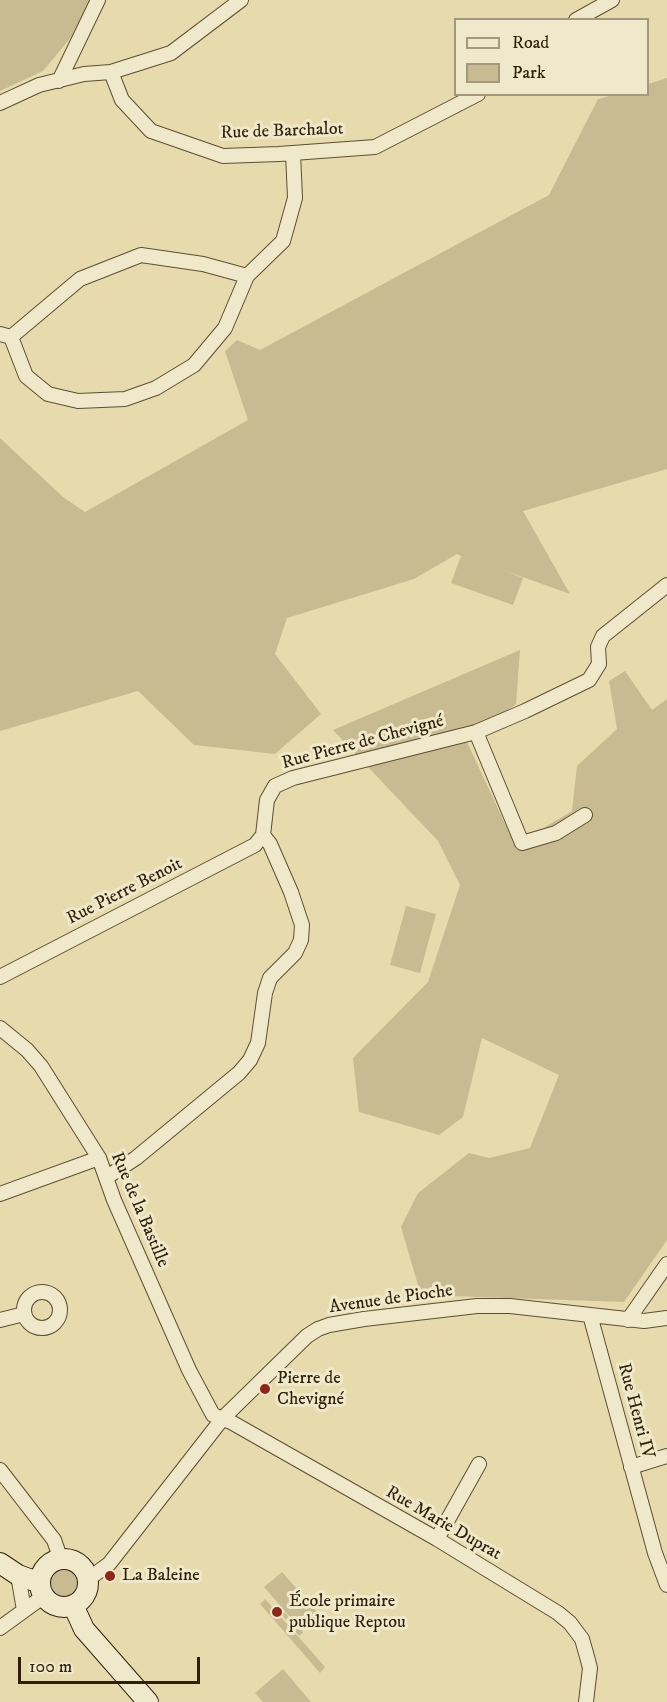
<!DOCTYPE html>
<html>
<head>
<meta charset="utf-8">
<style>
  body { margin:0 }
  #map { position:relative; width:667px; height:1702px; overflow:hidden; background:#e7dbad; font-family:"IM FELL DW Pica",serif }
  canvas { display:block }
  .legend { position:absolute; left:454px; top:18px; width:195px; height:78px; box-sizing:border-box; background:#efe8ca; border:2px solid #a3987d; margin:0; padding:8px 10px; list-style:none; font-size:18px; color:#301f0a }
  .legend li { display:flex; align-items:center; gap:12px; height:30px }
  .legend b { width:30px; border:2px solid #a3987d }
  .scale { position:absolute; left:18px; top:1657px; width:182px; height:27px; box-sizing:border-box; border:3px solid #301f0a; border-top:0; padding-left:8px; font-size:18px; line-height:21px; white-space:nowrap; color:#301f0a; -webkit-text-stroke:4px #efe8ca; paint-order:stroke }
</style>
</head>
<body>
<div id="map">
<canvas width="667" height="1702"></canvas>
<ul class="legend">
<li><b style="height:8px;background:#efe8ca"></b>Road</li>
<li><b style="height:16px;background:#c8bb91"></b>Park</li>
</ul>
<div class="scale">100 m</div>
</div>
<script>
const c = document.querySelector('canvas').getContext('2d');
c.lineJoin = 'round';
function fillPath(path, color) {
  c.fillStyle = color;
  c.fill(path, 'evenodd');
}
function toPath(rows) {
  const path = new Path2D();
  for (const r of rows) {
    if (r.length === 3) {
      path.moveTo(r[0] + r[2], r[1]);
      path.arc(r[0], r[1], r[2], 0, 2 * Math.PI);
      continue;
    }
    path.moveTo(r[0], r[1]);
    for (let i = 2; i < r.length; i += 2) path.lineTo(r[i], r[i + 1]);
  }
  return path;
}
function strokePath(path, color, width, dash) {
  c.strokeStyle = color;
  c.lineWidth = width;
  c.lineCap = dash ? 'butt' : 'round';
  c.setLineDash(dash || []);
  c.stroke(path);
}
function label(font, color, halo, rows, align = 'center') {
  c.font = font + ' "IM FELL DW Pica",serif';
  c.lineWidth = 6;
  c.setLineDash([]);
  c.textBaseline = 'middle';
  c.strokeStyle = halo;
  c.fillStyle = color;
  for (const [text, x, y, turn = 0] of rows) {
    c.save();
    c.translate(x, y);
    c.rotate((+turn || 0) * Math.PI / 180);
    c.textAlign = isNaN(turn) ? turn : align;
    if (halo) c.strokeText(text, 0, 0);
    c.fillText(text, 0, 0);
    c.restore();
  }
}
const green = toPath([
  [0,0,102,0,43,71,0,91],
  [667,78,667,469,523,511,570,594,503,570,523,578,513,605,451,583,461,556,457,554,414,579,287,618,275,654,321,714,275,754,194,745,138,691,0,731,0,438,63,497,85,512,248,420,225,351,237,340,260,350,549,195,598,99,613,95,648,94,648,84],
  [520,650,516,704,466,740,515,845,572,811,577,766,617,729,609,681,625,671,652,710,667,699,667,1240,624,1302,421,1295,401,1227,418,1193,469,1153,489,1158,530,1148,559,1075,482,1038,463,1117,439,1135,359,1112,353,1058,428,982,460,885,438,841,333,730],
  [406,906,436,914,420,973,390,965],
  [63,1583,14],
  [282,1572,320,1615,302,1631,303,1633,299,1636,279,1611,281,1609,297,1625,264,1587],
  [265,1599,325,1667,320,1673,260,1604],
  [283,1669,311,1702,263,1702,255,1693]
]);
const street = toPath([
  [576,20,612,0],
  [111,72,122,100,151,131,223,156,279,154,375,147,478,94],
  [59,81,98,0],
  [0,103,39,85,84,74,111,72,171,53,241,0],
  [0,334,11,337,26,376,48,394,78,401,125,399,156,388,194,365,225,328,247,276,283,241,295,198,293,153],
  [11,337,80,279,141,255,203,264,247,276],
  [476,732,522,843,556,833,585,815],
  [0,977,255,845,263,835],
  [0,1028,27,1050,41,1066,99,1158,114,1200,189,1370,213,1415,231,1422,437,1539,558,1613,570,1623,582,1639,586,1653,590,1668,586,1702],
  [107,1177,136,1158,239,1073,250,1060,258,1043,265,993,270,978,295,953,301,940,302,925,291,892,270,844,263,835,267,800,275,786,293,778,476,732,525,711,589,680,599,664,598,647,603,636,667,585],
  [0,1194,99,1158],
  [42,1310,18],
  [590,1315,655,1553,667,1585],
  [0,1320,24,1314],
  [628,1320,667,1264],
  [631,1467,667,1456],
  [0,1470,54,1540,61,1560],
  [437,1539,479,1464],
  [18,1575,24,1610],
  [87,1580,109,1564,223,1418,307,1336,318,1329,329,1325,364,1319,477,1306,510,1306,644,1321,667,1318],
  [0,1628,44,1596]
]);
const secondary = toPath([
  [64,1583,24],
  [0,1563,18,1575,40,1583],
  [73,1605,84,1629,148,1702]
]);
const markers = [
  [265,1389,6,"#8f2418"],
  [110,1576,6,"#8f2418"],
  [277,1612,6,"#8f2418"]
];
const streetNames = [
  ["Rue de Barchalot",282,132,-2],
  ["Rue Pierre de Chevigné",363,743,-15],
  ["Rue Pierre Benoit",125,892,-27],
  ["Rue de la Bastille",139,1210,67],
  ["Avenue de Pioche",391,1300,-8],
  ["Rue Henri IV",635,1411,75],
  ["Rue Marie Duprat",443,1524,30]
];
const poiNames = [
  ["Pierre de",277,1379],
  ["Chevigné",277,1400],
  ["La Baleine",122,1576],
  ["École primaire",289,1602],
  ["publique Reptou",289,1623]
];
fillPath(green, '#c8bb91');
strokePath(street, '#5e4e33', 16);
strokePath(secondary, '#301f0a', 22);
strokePath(street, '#efe8ca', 14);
strokePath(secondary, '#efe8ca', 20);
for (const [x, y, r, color] of markers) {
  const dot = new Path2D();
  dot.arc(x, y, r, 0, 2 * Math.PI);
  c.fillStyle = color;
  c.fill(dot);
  strokePath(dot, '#efe8ca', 2);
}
label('18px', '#301f0a', '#efe8ca', streetNames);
label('18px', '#301f0a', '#efe8ca', poiNames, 'left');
</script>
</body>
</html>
